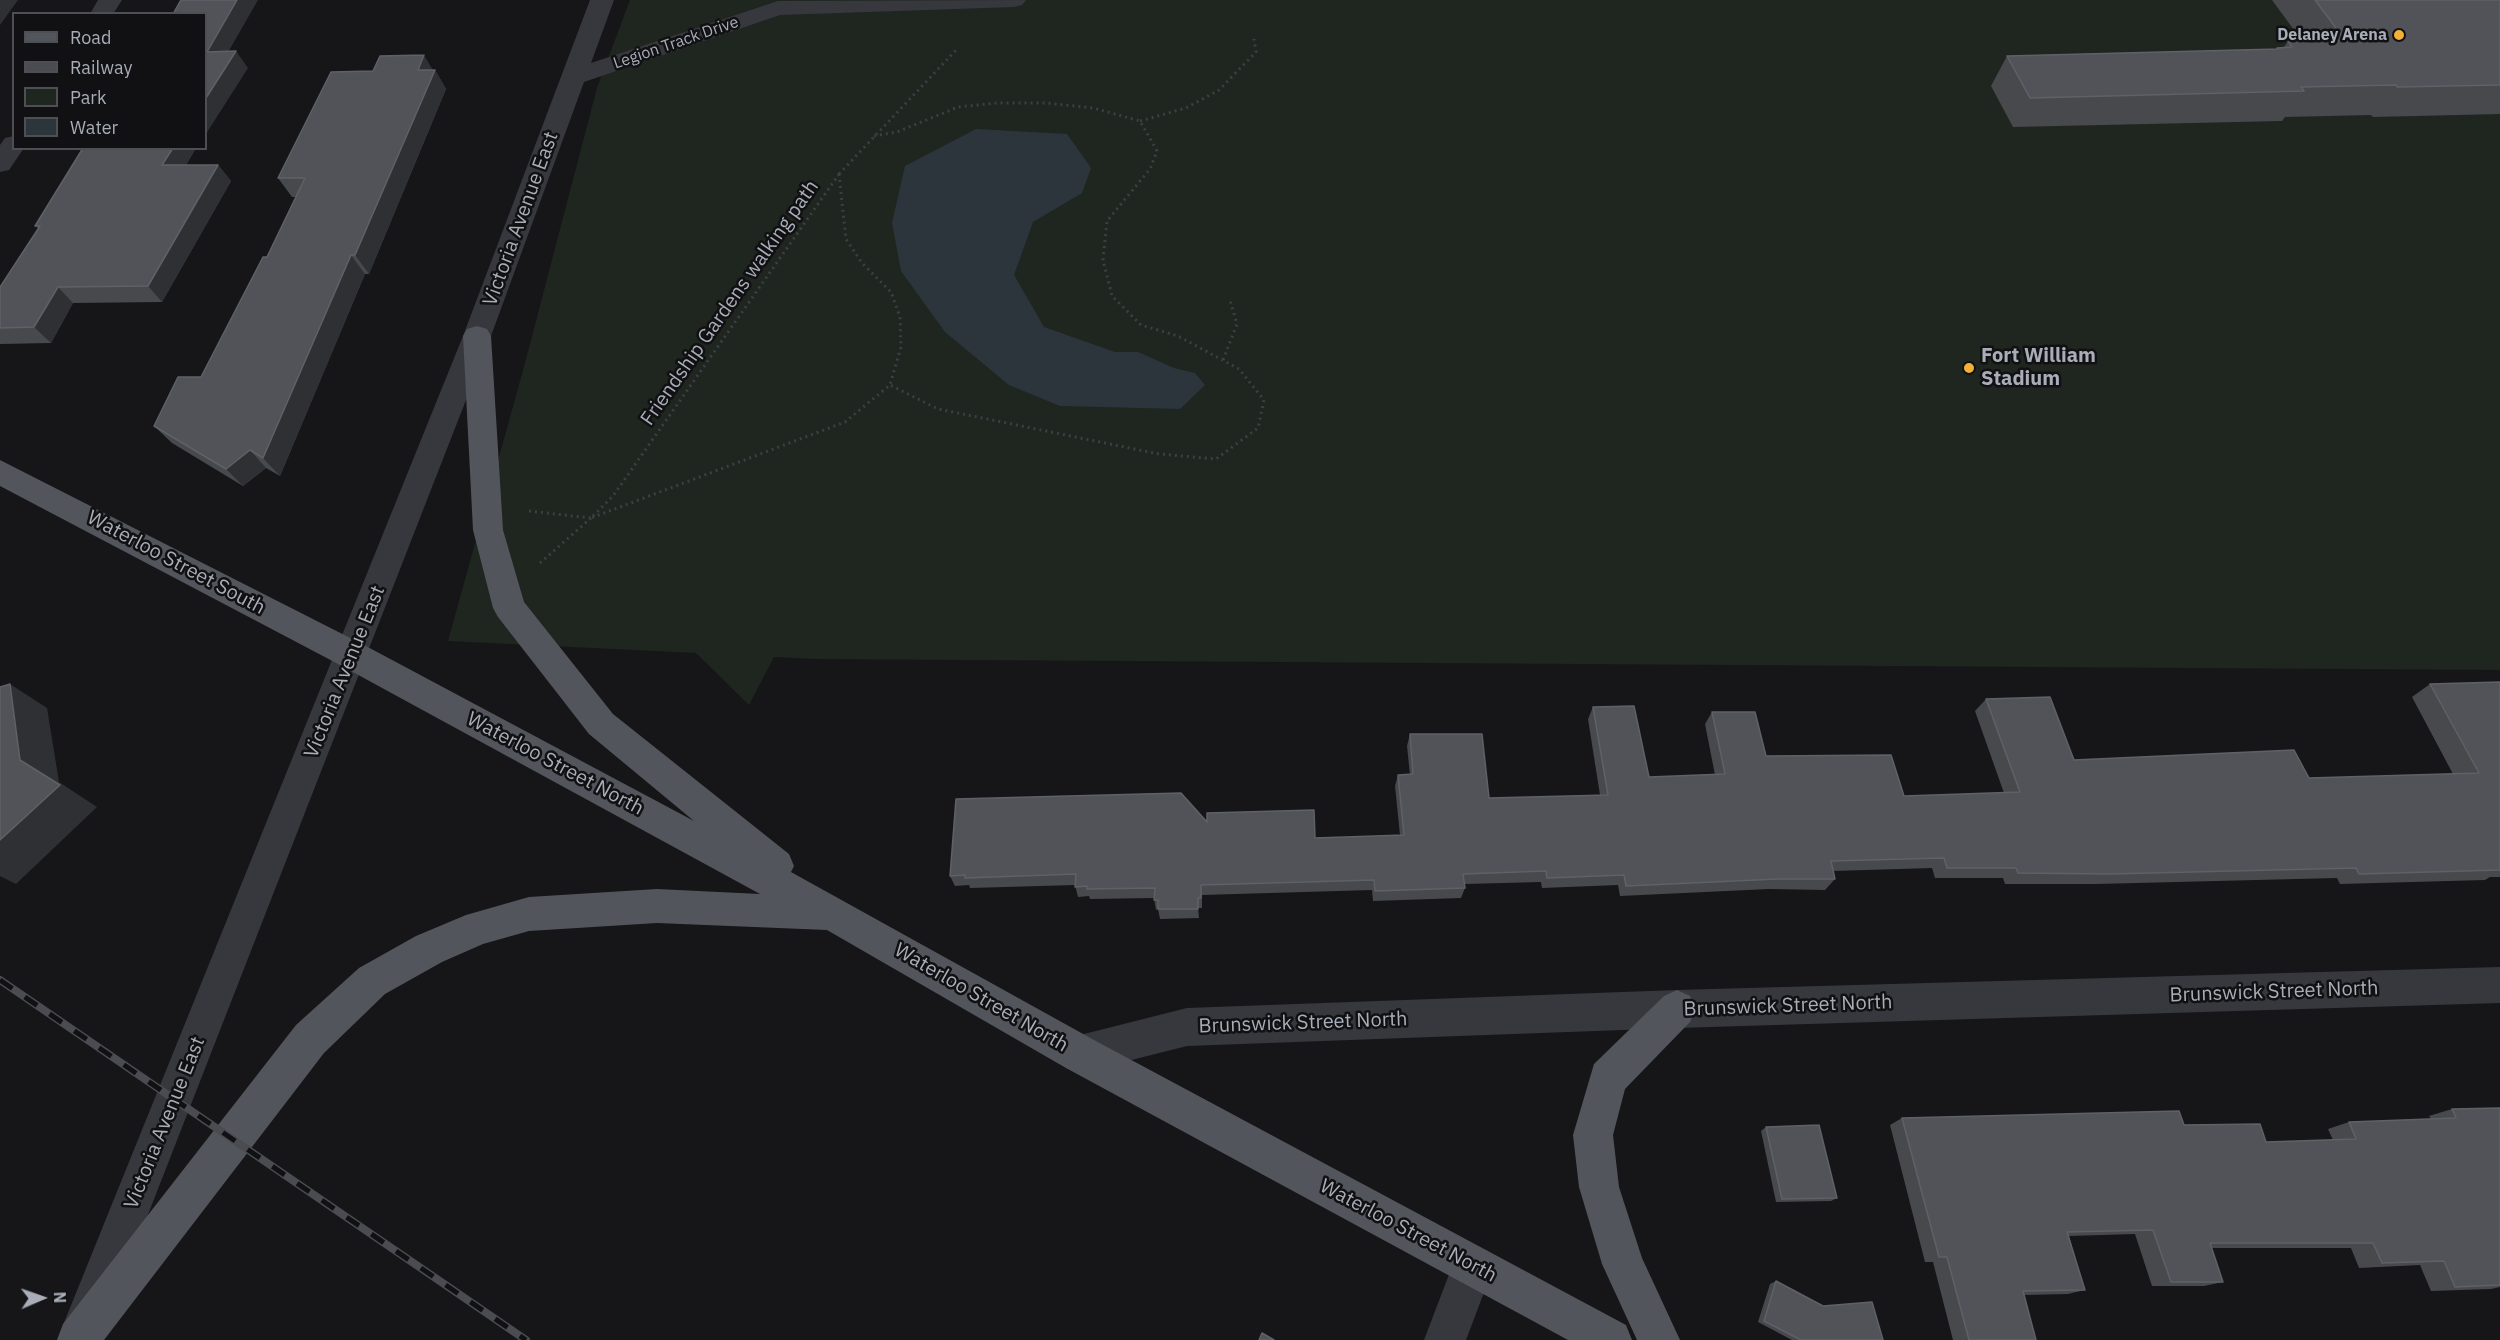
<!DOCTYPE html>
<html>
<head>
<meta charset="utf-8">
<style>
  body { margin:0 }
  #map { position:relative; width:2500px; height:1340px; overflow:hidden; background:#161618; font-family:"IBM Plex Sans",sans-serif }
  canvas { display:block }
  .legend { position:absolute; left:12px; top:12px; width:195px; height:138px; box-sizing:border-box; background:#111113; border:2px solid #4d4f55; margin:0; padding:8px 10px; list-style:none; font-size:18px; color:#a8adb8 }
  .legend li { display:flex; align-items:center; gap:12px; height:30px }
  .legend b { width:30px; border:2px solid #4d4f55 }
  .north { position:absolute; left:12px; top:1268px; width:60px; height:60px; -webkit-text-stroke:4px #111113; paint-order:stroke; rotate:88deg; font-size:16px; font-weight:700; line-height:24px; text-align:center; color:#a8adb8 }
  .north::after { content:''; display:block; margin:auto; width:21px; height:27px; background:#a8adb8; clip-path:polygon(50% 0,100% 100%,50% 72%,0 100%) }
</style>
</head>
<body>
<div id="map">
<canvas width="2500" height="1340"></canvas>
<ul class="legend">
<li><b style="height:8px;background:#53555c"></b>Road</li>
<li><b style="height:8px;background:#4a4c52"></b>Railway</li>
<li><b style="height:16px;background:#1e261f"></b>Park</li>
<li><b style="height:16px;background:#2c353c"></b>Water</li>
</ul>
<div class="north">N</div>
</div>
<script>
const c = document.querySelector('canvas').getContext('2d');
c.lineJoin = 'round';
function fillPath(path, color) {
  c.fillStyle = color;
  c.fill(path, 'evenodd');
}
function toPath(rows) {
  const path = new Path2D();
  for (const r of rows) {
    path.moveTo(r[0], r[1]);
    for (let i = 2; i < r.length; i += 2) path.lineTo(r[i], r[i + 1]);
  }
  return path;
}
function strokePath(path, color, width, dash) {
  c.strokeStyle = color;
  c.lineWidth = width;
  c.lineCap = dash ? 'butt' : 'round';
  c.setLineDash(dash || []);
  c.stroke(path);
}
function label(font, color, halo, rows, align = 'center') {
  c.font = font + ' "IBM Plex Sans",sans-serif';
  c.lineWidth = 5;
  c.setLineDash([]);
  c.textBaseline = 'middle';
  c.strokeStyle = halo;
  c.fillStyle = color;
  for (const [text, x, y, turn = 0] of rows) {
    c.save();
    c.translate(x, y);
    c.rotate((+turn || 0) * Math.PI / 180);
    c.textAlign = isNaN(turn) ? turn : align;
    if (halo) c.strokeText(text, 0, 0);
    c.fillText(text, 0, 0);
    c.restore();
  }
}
const green = toPath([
  [630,0,2500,0,2500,670,816,659,774,657,749,705,696,653,448,641,525,363,597,88]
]);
const water = toPath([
  [976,129,1067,134,1091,168,1082,193,1033,222,1014,275,1044,327,1115,352,1138,352,1174,368,1195,373,1205,385,1180,409,1060,406,1009,385,945,332,901,271,892,223,905,166]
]);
const path = toPath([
  [1140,121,1186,108,1219,90,1256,52,1254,39],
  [874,136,897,132,958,107,997,103,1046,103,1093,108,1140,121,1157,151,1150,169,1107,221,1103,260,1112,296,1141,325,1178,336,1239,369,1264,400,1258,428,1216,459,1159,454,938,409,890,385],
  [839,174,958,48],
  [839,174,846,239,862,263,891,292,900,317,901,347,890,385,845,422,591,518,613,496,839,174],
  [1223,360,1237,324,1230,300],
  [529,511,591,518],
  [540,563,591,518]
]);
const minor = toPath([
  [98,0,122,0,113,14,90,14,98,0],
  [590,0,614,0,591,63,778,1,1026,0,1022,5,1014,7,780,15,584,82,491,336,99,1340,57,1340,463,336,590,0],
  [14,136,14,148,24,148,9,170,0,172,0,145,5,138,14,136],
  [2500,967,2500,1003,1677,1028,1187,1046,1080,1073,1066,1068,1061,1054,1066,1040,1080,1035,1187,1008,1677,990,2500,967],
  [1473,1245,1488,1251,1494,1266,1466,1340,1424,1340,1458,1251,1473,1245]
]);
const major = toPath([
  [477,326,487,329,491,336,503,530,524,602,613,714,789,854,794,866,791,872,1094,1040,1626,1325,1632,1340,1568,1340,1066,1068,827,930,657,923,529,931,483,944,442,962,385,994,324,1053,104,1340,57,1340,63,1324,296,1025,359,968,416,936,466,915,529,897,657,889,760,894,340,665,0,486,0,460,364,645,694,821,589,734,498,617,493,608,473,530,463,336,467,329,477,326],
  [1677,990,1690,996,1696,1009,1690,1022,1625,1089,1613,1135,1619,1187,1642,1258,1680,1340,1637,1340,1602,1264,1579,1187,1573,1135,1594,1064,1664,996,1677,990]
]);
const rail = toPath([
  [0,980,526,1340]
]);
const wall = toPath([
  [2272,0,2500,0,2500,114,2373,117,2371,115,2285,117,2282,121,2013,127,1991,86,2007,56,2276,49,2277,48,2284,47,2288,41,2302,41],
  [433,70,435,70,446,89,369,274,365,274,280,476,266,468,243,486,172,443,154,426,201,377,267,257,296,197,292,197,278,178],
  [83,148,196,148,186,165,218,165,231,181,162,302,73,303,51,343,0,344,0,287,38,228,35,226],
  [2500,682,2500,877,2490,877,2485,880,2340,884,2337,878,2096,884,2005,884,2003,878,1935,878,1932,868,1833,871,1835,879,1825,890,1769,889,1620,896,1618,885,1542,888,1541,882,1465,884,1465,888,1461,898,1373,901,1372,890,1202,895,1202,908,1198,908,1199,918,1160,919,1158,909,1156,910,1154,898,1090,899,1089,896,1078,897,1075,885,970,888,969,885,955,886,950,876,1207,822,1315,838,1400,835,1395,786,1398,775,1410,775,1407,746,1410,734,1489,798,1600,795,1588,719,1593,707,1649,777,1715,775,1705,724,1712,712,1766,756,1904,796,2004,793,1975,711,1986,699,2074,760,2309,778,2453,774,2412,697,2430,684],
  [2500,1108,2500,1287,2491,1289,2431,1291,2420,1265,2359,1268,2351,1248,2211,1248,2223,1282,2204,1286,2152,1286,2135,1234,2069,1236,2085,1290,2068,1294,2024,1295,2036,1340,1953,1340,1933,1262,1925,1262,1890,1125,1902,1118,2184,1125,2266,1142,2333,1140,2328,1129,2349,1122,2431,1119,2429,1116,2452,1109],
  [1766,1127,1837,1198,1831,1201,1776,1202,1761,1131],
  [1776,1281,1883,1340,1792,1340,1758,1322,1770,1284]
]);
const shadedWall = toPath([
  [0,0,18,0,0,25],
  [237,0,258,0,219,68,207,52],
  [236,51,248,68,206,134,206,98],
  [424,55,434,72,435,70,446,89,369,274,355,255,418,70],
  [173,148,196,148,176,181,162,165],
  [218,165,231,181,162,302,148,286],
  [351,255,365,274,280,476,263,458],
  [58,287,73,303,51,343,34,327],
  [250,450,266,468,243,486,226,469],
  [10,684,47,708,59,782,97,807,16,884,0,876,0,840,20,760]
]);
const building = toPath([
  [181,0,237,0,207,52,236,51,206,98,206,14,173,14,181,0],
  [2315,0,2500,0,2500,85,2397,87,2396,85,2301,87,2304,91,2030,98,2007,56,2278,49,2277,48,2292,47,2288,41,2345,40,2315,0],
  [424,55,418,70,435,70,355,255,351,255,263,458,250,450,226,469,154,426,178,377,201,377,263,257,267,257,305,178,278,178,331,72,373,71,380,56,424,55],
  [83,148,173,148,162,165,218,165,148,286,58,287,34,327,0,328,0,287,40,226,35,226,83,148],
  [2500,682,2500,870,2359,874,2356,868,2110,874,2018,873,2016,868,1947,868,1944,858,1831,861,1835,879,1778,879,1626,886,1624,875,1547,878,1546,871,1463,874,1465,888,1375,891,1374,880,1201,885,1201,898,1198,898,1198,909,1158,909,1158,900,1154,900,1155,888,1087,889,1087,886,1075,887,1076,874,965,878,965,875,950,876,956,799,1181,793,1207,822,1207,813,1314,810,1315,838,1404,835,1398,775,1413,774,1410,734,1482,734,1489,798,1608,795,1593,707,1634,706,1649,777,1725,774,1712,712,1755,712,1766,756,1891,755,1904,796,2020,792,1986,699,2050,697,2074,760,2294,750,2309,778,2479,773,2430,684,2500,682],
  [10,684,20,760,60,785,0,840,0,687,10,684],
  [2500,1108,2500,1285,2455,1287,2444,1261,2382,1263,2373,1243,2210,1243,2223,1282,2171,1282,2153,1230,2067,1232,2085,1290,2023,1291,2036,1340,1969,1340,1947,1257,1939,1257,1902,1118,2179,1111,2184,1125,2260,1124,2266,1142,2356,1139,2349,1122,2456,1118,2452,1109,2500,1108],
  [1819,1125,1837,1198,1782,1199,1766,1127,1819,1125],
  [1776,1281,1823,1306,1872,1302,1883,1340,1801,1340,1764,1321,1776,1281],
  [1262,1333,1274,1340,1259,1340,1262,1333]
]);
const markers = [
  [2399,35,6,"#f2b134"],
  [1969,368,6,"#f2b134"]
];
const farPoinames = [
  ["Delaney Arena",2387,35]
];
const farStreetnames = [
  ["Legion Track Drive",676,43,-19]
];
const streetNames = [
  ["Victoria Avenue East",521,219,-70],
  ["Friendship Gardens walking path",730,303,-55],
  ["Waterloo Street South",176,563,28],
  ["Victoria Avenue East",345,672,-68],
  ["Waterloo Street North",555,764,28],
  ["Brunswick Street North",2274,992,-2],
  ["Waterloo Street North",981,998,30],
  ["Brunswick Street North",1788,1006,-2],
  ["Brunswick Street North",1303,1023,-2],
  ["Victoria Avenue East",165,1123,-68],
  ["Waterloo Street North",1408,1231,28]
];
const poiNames = [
  ["Fort William",1981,356],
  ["Stadium",1981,379]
];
fillPath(green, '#1e261f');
fillPath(water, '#2c353c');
strokePath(path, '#3d3f44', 3, [2, 4]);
fillPath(minor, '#37383d');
fillPath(major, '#53555c');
strokePath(rail, '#4a4c52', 8);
strokePath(rail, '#111113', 5, [15]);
fillPath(wall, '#47494d');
fillPath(shadedWall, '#2f3033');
fillPath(building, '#525359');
strokePath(building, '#5f6168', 1.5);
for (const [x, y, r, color] of markers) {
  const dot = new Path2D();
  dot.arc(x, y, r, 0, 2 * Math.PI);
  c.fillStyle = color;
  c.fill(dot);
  strokePath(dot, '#111113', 2);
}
label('bold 16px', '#a8adb8', '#111113', farPoinames, 'right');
label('16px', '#a8adb8', '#111113', farStreetnames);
label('20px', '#a8adb8', '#111113', streetNames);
label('bold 20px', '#a8adb8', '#111113', poiNames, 'left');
</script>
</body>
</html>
